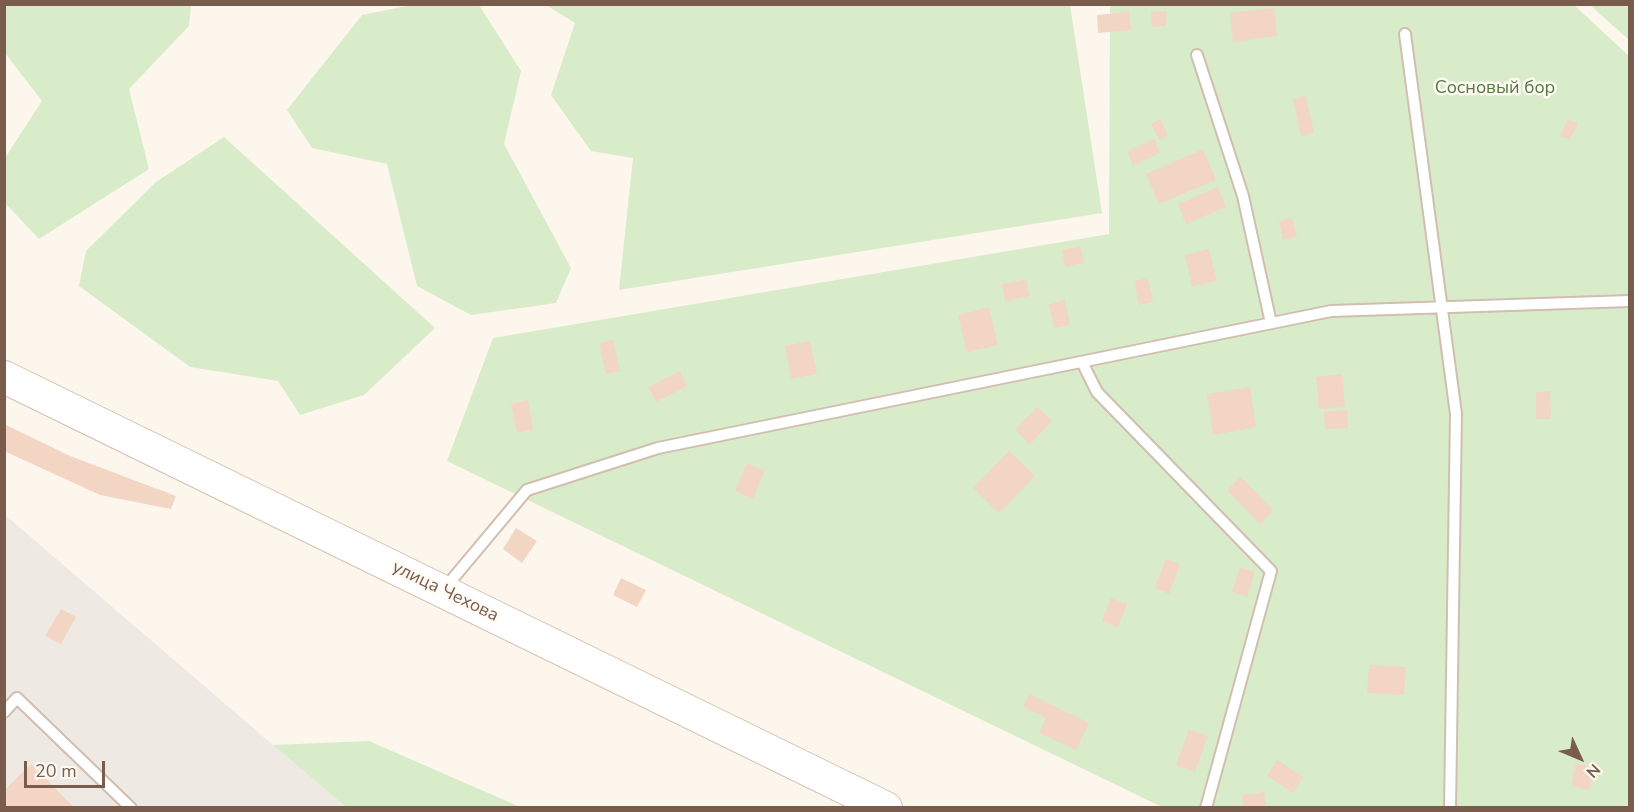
<!DOCTYPE html>
<html>
<head>
<meta charset="utf-8">
<style>
  body { margin:0 }
  #map { position:relative; width:1634px; height:812px; overflow:hidden; background:#fdf6ec; font-family:"Nunito Sans",sans-serif }
  canvas { display:block }
  .frame { position:absolute; inset:0; border:6px solid #7a5c4d; pointer-events:none }
  .north { position:absolute; left:1550px; top:728px; width:60px; height:60px; -webkit-text-stroke:4px #fffaf3; paint-order:stroke; rotate:134deg; font-size:16px; font-weight:700; line-height:24px; text-align:center; color:#7a5c4d }
  .north::after { content:''; display:block; margin:auto; width:21px; height:27px; background:#7a5c4d; clip-path:polygon(50% 0,100% 100%,50% 72%,0 100%) }
  .scale { position:absolute; left:24px; top:761px; width:81px; height:27px; box-sizing:border-box; border:3px solid #7a5c4d; border-top:0; padding-left:8px; font-size:18px; line-height:21px; white-space:nowrap; color:#7a5c4d; -webkit-text-stroke:4px #fffaf3; paint-order:stroke }
</style>
</head>
<body>
<div id="map">
<canvas width="1634" height="812"></canvas>
<div class="frame"></div>
<div class="north">N</div>
<div class="scale">20 m</div>
</div>
<script>
const c = document.querySelector('canvas').getContext('2d');
c.lineJoin = 'round';
function fillPath(path, color) {
  c.fillStyle = color;
  c.fill(path, 'evenodd');
}
function toPath(rows) {
  const path = new Path2D();
  for (const r of rows) {
    path.moveTo(r[0], r[1]);
    for (let i = 2; i < r.length; i += 2) path.lineTo(r[i], r[i + 1]);
  }
  return path;
}
function strokePath(path, color, width, dash) {
  c.strokeStyle = color;
  c.lineWidth = width;
  c.lineCap = dash ? 'butt' : 'round';
  c.setLineDash(dash || []);
  c.stroke(path);
}
function label(font, color, halo, rows, align = 'center') {
  c.font = font + ' "Nunito Sans",sans-serif';
  c.lineWidth = 5;
  c.setLineDash([]);
  c.textBaseline = 'middle';
  c.strokeStyle = halo;
  c.fillStyle = color;
  for (const [text, x, y, turn = 0] of rows) {
    c.save();
    c.translate(x, y);
    c.rotate((+turn || 0) * Math.PI / 180);
    c.textAlign = isNaN(turn) ? turn : align;
    if (halo) c.strokeText(text, 0, 0);
    c.fillText(text, 0, 0);
    c.restore();
  }
}
const industrial = toPath([
  [4,514,273,745,346,807,5,807]
]);
const green = toPath([
  [5,4,191,5,189,26,129,89,149,169,39,239,5,203,5,158,42,101,5,53],
  [412,5,479,5,521,71,504,144,571,268,556,303,471,315,417,286,387,164,312,148,287,110,362,15],
  [546,5,1070,5,1102,213,619,290,633,158,591,151,551,95,575,23],
  [1110,5,1574,5,1629,56,1629,807,1162,807,447,461,493,338,1109,234],
  [1590,5,1629,5,1629,40],
  [224,137,435,328,364,395,300,415,278,381,190,367,79,286,86,251,156,182],
  [369,741,518,806,522,807,346,807,273,745]
]);
const building = toPath([
  [1274,8,1277,36,1233,42,1230,13],
  [1166,11,1166,26,1152,27,1151,12],
  [1129,12,1131,30,1098,33,1097,15],
  [1306,96,1314,133,1301,136,1293,99],
  [1161,119,1168,136,1159,140,1151,124],
  [1568,119,1578,124,1570,140,1560,136],
  [1154,139,1160,153,1133,165,1127,152],
  [1203,149,1216,180,1159,204,1146,174],
  [1218,187,1226,207,1186,224,1178,204],
  [1292,218,1297,237,1283,240,1279,221],
  [1080,246,1084,263,1065,267,1062,250],
  [1209,249,1217,281,1192,286,1185,255],
  [1148,278,1153,302,1139,305,1134,281],
  [1026,279,1030,296,1005,301,1002,284],
  [1065,300,1070,325,1054,328,1049,304],
  [989,307,998,345,967,352,958,315],
  [613,340,620,371,606,374,599,343],
  [810,341,817,374,791,379,785,346],
  [680,371,687,386,656,402,648,387],
  [1342,374,1345,407,1319,409,1316,377],
  [1250,387,1256,427,1213,435,1207,394],
  [1550,391,1551,419,1536,419,1536,392],
  [528,400,533,429,517,433,511,404],
  [1037,407,1052,421,1030,444,1015,430],
  [1347,410,1348,428,1325,429,1324,412],
  [4,424,70,456,176,496,171,509,100,495,4,451],
  [1009,451,1035,476,999,513,973,488],
  [747,463,765,471,753,499,735,491],
  [1241,477,1273,510,1260,524,1227,490],
  [516,528,537,541,522,563,503,549],
  [1166,559,1180,564,1169,594,1155,588],
  [1240,567,1255,572,1247,597,1232,592],
  [621,578,646,590,637,607,613,595],
  [1111,598,1127,604,1118,627,1102,621],
  [61,609,76,617,61,644,45,636],
  [1369,665,1406,667,1404,695,1367,693],
  [1029,694,1089,723,1076,750,1039,733,1046,718,1023,707],
  [1189,730,1208,736,1195,772,1176,765],
  [1277,760,1303,777,1293,793,1267,776],
  [1576,763,1595,768,1589,790,1571,786],
  [31,764,75,808,4,808,4,791],
  [1264,792,1266,808,1244,808,1242,795]
]);
const lane = toPath([
  [1405,34,1456,414,1450,808],
  [1197,55,1243,196,1271,323],
  [1082,362,1097,392,1271,571,1206,808],
  [445,588,527,490,658,448,1331,311,1630,301],
  [4,712,17,698,131,808]
]);
const secondary = toPath([
  [4,377,886,808]
]);
const parkNames = [
  ["Сосновый бор",1495,89]
];
const streetNames = [
  ["улица Чехова",445,592,26]
];
fillPath(industrial, '#efe9e4');
fillPath(green, '#d8ecc9');
fillPath(building, '#f3d5c3');
strokePath(lane, '#d1beb0', 14);
strokePath(secondary, '#d6c0b0', 34);
strokePath(lane, '#fff', 10);
strokePath(secondary, '#fff', 32);
label('18px', '#537a41', '#fffaf3', parkNames);
label('18px', '#7a5c4d', '#fffaf3', streetNames);
</script>
</body>
</html>
